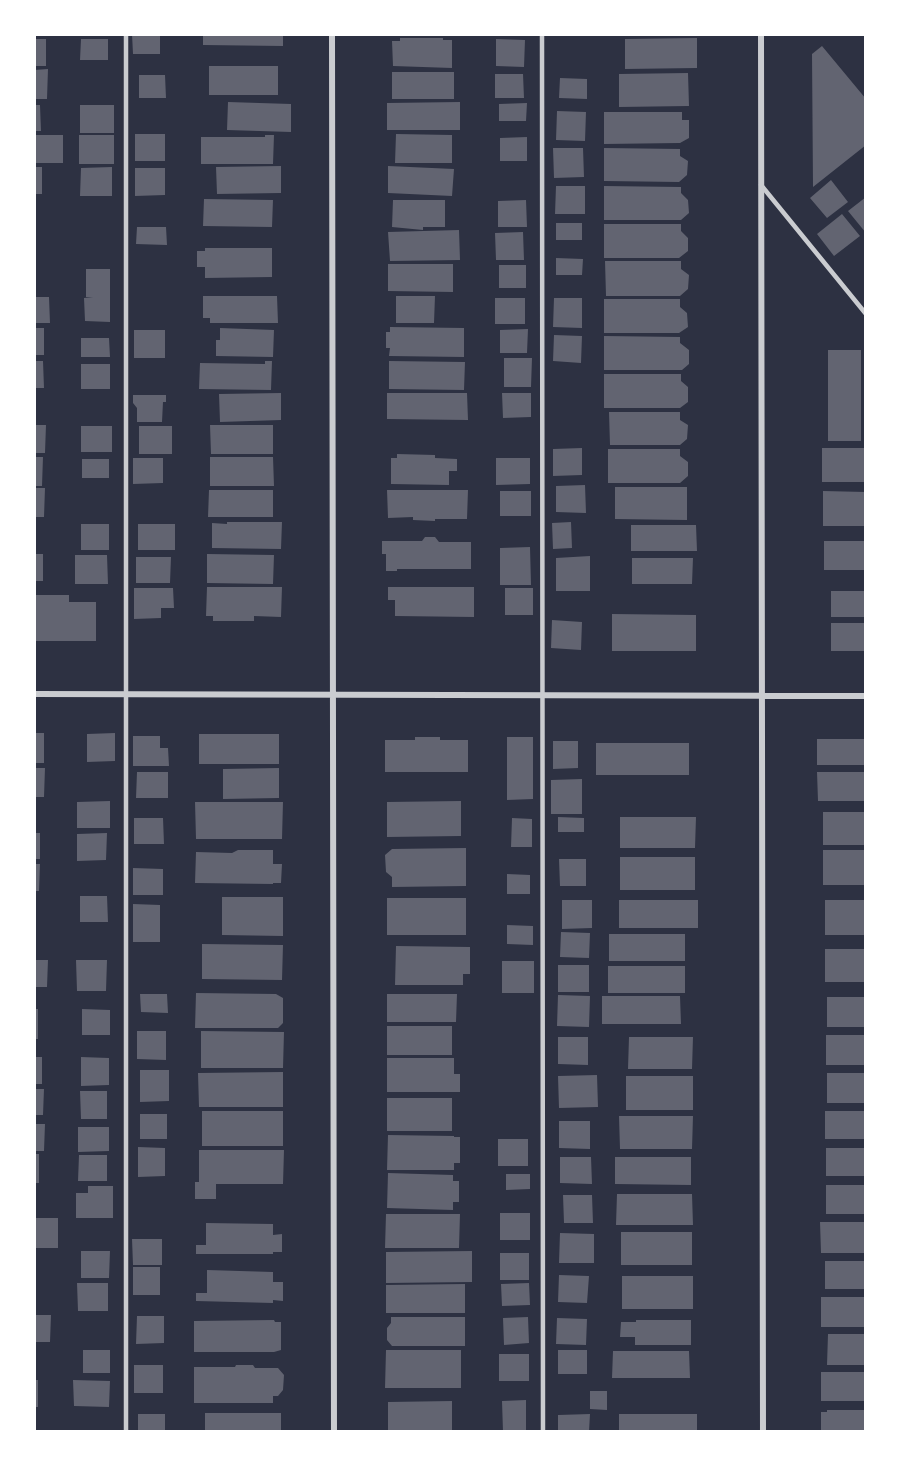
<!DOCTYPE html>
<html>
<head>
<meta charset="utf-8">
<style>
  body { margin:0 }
  #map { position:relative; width:900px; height:1466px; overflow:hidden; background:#2d3142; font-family:Signika,sans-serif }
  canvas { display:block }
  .frame { position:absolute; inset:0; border:36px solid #fff; pointer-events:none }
</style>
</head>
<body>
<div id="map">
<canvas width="900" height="1466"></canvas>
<div class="frame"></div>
</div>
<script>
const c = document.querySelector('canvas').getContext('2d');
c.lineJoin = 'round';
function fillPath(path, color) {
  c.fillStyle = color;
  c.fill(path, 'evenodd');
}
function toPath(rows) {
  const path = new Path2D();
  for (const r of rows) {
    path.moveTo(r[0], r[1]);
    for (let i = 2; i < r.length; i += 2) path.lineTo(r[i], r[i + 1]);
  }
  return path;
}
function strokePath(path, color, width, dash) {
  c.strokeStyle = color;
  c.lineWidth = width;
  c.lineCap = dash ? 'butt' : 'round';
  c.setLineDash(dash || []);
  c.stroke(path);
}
const building = toPath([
  [132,34,160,34,160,54,133,54],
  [203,34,283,34,283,46,203,45],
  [400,38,443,38,443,40,452,40,452,68,393,66,392,41,400,41],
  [697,38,697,68,625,69,625,39],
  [34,39,46,39,46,66,34,66],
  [81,39,108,39,108,60,80,60],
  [496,39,525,40,524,67,496,66],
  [822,46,866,99,866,145,813,187,812,54],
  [209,66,278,66,278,95,209,95],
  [48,69,47,99,34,99,34,70],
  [392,72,454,72,454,99,392,99],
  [688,73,689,106,619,107,619,74],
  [495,74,523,74,524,98,495,98],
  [139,75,165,75,166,98,139,98],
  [560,78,587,79,587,99,559,98],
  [228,102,291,104,291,132,227,130],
  [460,102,460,130,387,130,387,103],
  [527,103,526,121,499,121,499,104],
  [34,105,40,105,41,131,34,131],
  [80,105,114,105,114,133,80,133],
  [557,111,586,112,585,141,556,140],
  [604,112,682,112,682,120,689,120,689,138,680,143,604,144],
  [135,134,165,134,165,161,135,161],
  [396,134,452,135,452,163,395,163],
  [34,135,63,135,63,163,34,163],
  [79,135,114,135,114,164,79,164],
  [265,135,274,135,273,164,201,164,201,137,265,137],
  [527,137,527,161,500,161,500,138],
  [553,148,583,148,584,177,554,178],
  [604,148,680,149,680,156,688,161,687,175,679,182,604,181],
  [281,166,281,193,217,194,216,167],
  [388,166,454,169,452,196,388,193],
  [34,167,42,167,42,194,34,194],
  [112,167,112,196,80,196,81,168],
  [135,168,165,168,165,195,135,196],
  [831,180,848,202,827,218,810,198],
  [556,186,585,186,585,214,555,214],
  [604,186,681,187,681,193,688,200,689,213,681,220,604,220],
  [866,197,866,233,848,211],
  [204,199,273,200,272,227,203,226],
  [393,200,445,200,445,227,423,227,423,230,392,227],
  [526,200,527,227,498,227,498,201],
  [842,214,860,236,834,256,817,234],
  [556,223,582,223,582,240,556,240],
  [604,224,681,224,681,231,688,238,688,251,679,258,604,258],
  [137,227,166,227,167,245,136,244],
  [459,230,460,260,390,261,388,232],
  [523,232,524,260,496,260,495,233],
  [205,248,272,248,272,277,205,278,205,267,197,267,197,251,205,251],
  [556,258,583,259,582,275,556,275],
  [605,261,681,261,681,269,689,275,688,289,680,296,606,296],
  [388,264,453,264,453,292,388,291],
  [499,265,526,265,526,288,499,288],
  [86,269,110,269,110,322,85,321,84,298,93,297,86,297],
  [203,296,277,296,278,323,210,323,210,318,203,318],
  [396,296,435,296,434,323,396,323],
  [34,297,49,297,50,323,34,323],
  [495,298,525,298,525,324,495,324],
  [554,298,582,298,582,328,553,327],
  [604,299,680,299,680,307,687,313,688,327,679,333,604,333],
  [390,327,464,328,464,357,389,356,390,348,386,348,386,332,390,332],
  [34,328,44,328,44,355,34,355],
  [220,328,274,330,273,357,216,356,216,340,220,340],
  [528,329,527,353,500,353,500,330],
  [134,330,165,330,165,358,134,358],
  [554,335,582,336,581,363,553,361],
  [604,336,680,337,680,343,689,350,689,364,682,370,604,370],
  [81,338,109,338,110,357,81,357],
  [828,350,861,350,861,441,828,441],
  [504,358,532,358,531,387,504,387],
  [34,361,43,361,44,388,34,388],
  [265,361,272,361,271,390,199,389,200,363,265,364],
  [389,361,465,362,464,390,389,389],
  [81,364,110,364,110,389,81,389],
  [604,374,681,374,681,381,688,387,688,402,680,408,604,408],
  [281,393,281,420,220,422,219,394],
  [387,393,467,393,468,420,387,419],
  [502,393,531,393,531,417,503,418],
  [133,395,166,395,166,402,163,402,162,422,137,422,137,408,133,403],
  [609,412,680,412,680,420,688,425,687,439,680,445,610,445],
  [34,425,46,425,45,453,34,453],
  [210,425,273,425,273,454,211,454],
  [81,426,112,426,112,452,81,452],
  [139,426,172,426,172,454,139,454],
  [582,448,582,475,553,476,553,449],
  [822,448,866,448,866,482,822,482],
  [608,449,680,449,680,456,688,462,688,476,680,483,608,483],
  [397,454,435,455,435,458,457,459,457,471,449,471,449,485,391,484,391,458,397,458],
  [34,457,43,457,42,486,34,486],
  [210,457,273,457,274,486,210,486],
  [133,458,163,458,163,483,133,484],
  [496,458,530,458,530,484,496,485],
  [82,459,109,459,109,478,82,478],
  [585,485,586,513,556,512,556,486],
  [615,487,687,487,687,520,615,519],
  [34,488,45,488,44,517,34,517],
  [209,490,273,490,273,517,208,517],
  [387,490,468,490,467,519,435,519,435,521,413,520,413,517,388,518],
  [500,491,531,491,531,516,500,516],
  [823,491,866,492,866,526,823,526],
  [227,522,282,522,281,549,212,548,212,523,227,524],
  [571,522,572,548,553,549,552,523],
  [81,524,109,524,109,550,81,550],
  [138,524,175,524,175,550,138,550],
  [631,525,696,525,697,551,631,551],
  [425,537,435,537,439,542,471,542,471,569,397,569,397,571,386,571,386,554,382,554,382,541,422,541],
  [824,541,866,541,866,570,824,570],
  [530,547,531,585,500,585,500,548],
  [34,554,43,554,43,581,34,581],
  [207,554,274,555,273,584,207,583],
  [75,555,107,555,108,584,75,584],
  [590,556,590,591,556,591,556,558],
  [136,557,171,557,170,583,136,583],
  [632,558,693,558,692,584,632,584],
  [207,587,282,587,281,617,254,616,254,621,213,621,213,616,206,616],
  [388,587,474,587,474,617,395,616,395,600,388,600],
  [134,588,173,588,174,608,161,608,161,618,134,619],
  [505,588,533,588,533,615,505,615],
  [831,591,866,591,866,617,831,617],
  [34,595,69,595,69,602,96,602,96,641,34,641],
  [612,614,696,615,696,651,612,651],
  [552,620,582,622,581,650,551,648],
  [831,623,866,623,866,651,831,651],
  [34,733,44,733,44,763,34,763],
  [115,733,115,761,87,762,87,734],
  [199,734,279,734,279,764,199,764],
  [133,736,160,736,160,748,168,748,169,766,133,766],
  [415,737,440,737,440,740,468,740,468,772,385,772,385,740,415,740],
  [507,737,533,737,533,799,507,800],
  [817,739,866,739,866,765,817,765],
  [553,741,578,741,578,768,553,769],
  [596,743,689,743,689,775,596,775],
  [34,768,45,768,44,797,34,797],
  [279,768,279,798,223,799,223,769],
  [137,772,168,772,168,798,136,798],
  [817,772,866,772,866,801,818,801],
  [582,779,582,814,551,814,551,780],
  [110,801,110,828,77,828,77,802],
  [461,801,461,836,387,837,387,802],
  [195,802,283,802,282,839,196,839],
  [823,812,866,812,866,845,823,845],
  [558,817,584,818,584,832,558,832],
  [620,817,696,817,695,848,620,848],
  [134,818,163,818,164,844,134,844],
  [512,818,532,819,532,847,511,847],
  [34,833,40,833,40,859,34,859],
  [107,833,106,860,77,861,77,834],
  [466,848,466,886,392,887,392,877,386,872,385,855,392,849],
  [238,850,273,850,273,864,282,864,281,883,273,883,273,884,195,883,196,852,232,853],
  [823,850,866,850,866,885,823,885],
  [620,857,695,857,695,890,620,890],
  [559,859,586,859,586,886,560,886],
  [34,864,40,864,39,891,34,891],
  [133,868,163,869,163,895,133,895],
  [507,874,530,875,530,894,507,894],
  [80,896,107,896,108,922,80,922],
  [222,897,283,897,283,936,222,935],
  [387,898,466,898,466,935,387,935],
  [562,900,592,900,592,928,562,929],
  [619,900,698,900,698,928,619,928],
  [825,900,866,900,866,935,825,935],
  [133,904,160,905,160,942,133,942],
  [507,925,533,926,533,945,507,944],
  [561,932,590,933,589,958,560,957],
  [609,934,685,934,685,961,609,961],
  [202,944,283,945,282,980,202,979],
  [396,946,470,947,470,974,463,974,463,985,395,985],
  [825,949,866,949,866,982,825,982],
  [34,960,48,960,47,987,34,987],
  [76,960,107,960,106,991,77,991],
  [502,961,534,961,534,993,502,993],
  [558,965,589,965,589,992,558,992],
  [608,966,685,966,685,993,608,993],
  [196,993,276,994,283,998,283,1023,278,1028,195,1028],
  [140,994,167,994,168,1013,141,1012],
  [387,994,457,994,456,1022,387,1022],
  [558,995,590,996,589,1027,557,1026],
  [602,996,680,996,681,1024,602,1024],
  [827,997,866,997,866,1027,827,1027],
  [34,1009,38,1009,38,1039,34,1039],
  [82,1009,110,1010,110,1035,82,1035],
  [387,1026,452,1026,452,1055,387,1055],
  [137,1031,166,1031,166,1060,137,1059],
  [201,1031,284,1032,283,1068,201,1068],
  [826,1035,866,1035,866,1065,826,1065],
  [558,1037,588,1037,588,1065,558,1064],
  [629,1037,693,1037,692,1069,628,1069],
  [34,1057,42,1057,42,1084,34,1084],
  [81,1057,109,1058,109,1085,81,1086],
  [387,1058,454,1058,454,1074,460,1074,460,1092,387,1092],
  [140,1070,169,1070,169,1101,140,1102],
  [283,1072,283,1107,199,1107,198,1073],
  [827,1073,866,1073,866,1103,827,1103],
  [597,1075,598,1107,559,1108,558,1076],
  [626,1076,693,1076,693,1110,626,1110],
  [34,1089,44,1089,43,1115,34,1115],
  [80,1091,107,1091,107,1119,81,1119],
  [387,1098,452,1098,452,1131,387,1131],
  [202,1111,283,1111,283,1146,202,1146],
  [825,1111,866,1111,866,1139,825,1139],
  [140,1114,167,1114,167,1139,140,1139],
  [619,1116,693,1116,692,1149,620,1149],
  [559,1121,590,1121,590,1149,559,1148],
  [34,1124,45,1124,44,1151,34,1151],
  [78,1127,109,1127,109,1151,78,1152],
  [388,1135,454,1136,454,1137,460,1137,460,1163,454,1163,454,1170,387,1170],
  [498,1139,528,1139,528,1166,498,1166],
  [138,1147,165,1148,165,1176,138,1177],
  [826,1148,866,1148,866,1176,826,1176],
  [199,1150,284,1150,283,1184,216,1184,216,1199,195,1199,195,1182,199,1182],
  [34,1154,39,1154,39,1183,34,1183],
  [79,1155,107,1155,107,1181,78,1181],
  [560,1157,591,1157,592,1184,560,1183],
  [615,1157,691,1157,691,1185,615,1184],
  [388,1173,453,1175,453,1181,459,1181,459,1202,453,1202,453,1210,387,1208],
  [506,1174,530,1174,530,1189,506,1190],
  [826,1185,866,1185,866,1214,826,1214],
  [88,1186,113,1186,113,1218,76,1218,76,1193,88,1193],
  [617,1194,692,1194,693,1225,616,1225],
  [563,1195,592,1195,593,1223,564,1223],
  [500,1213,530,1213,530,1240,500,1240],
  [386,1214,460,1214,459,1248,385,1248],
  [34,1218,58,1218,58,1248,34,1248],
  [820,1222,866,1222,866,1253,821,1253],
  [206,1223,273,1224,273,1235,282,1234,282,1252,273,1252,273,1254,196,1254,196,1245,206,1245],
  [621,1232,692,1232,692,1265,621,1265],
  [560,1233,594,1234,594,1263,559,1263],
  [132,1239,162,1239,162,1265,133,1265],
  [81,1251,110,1251,109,1278,81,1278],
  [472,1251,472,1282,386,1283,386,1252],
  [500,1253,529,1253,529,1280,500,1280],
  [825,1261,866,1261,866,1289,825,1289],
  [133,1267,160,1267,160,1295,133,1295],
  [207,1270,273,1272,273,1282,283,1282,283,1301,273,1300,273,1303,196,1301,196,1293,207,1293],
  [559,1275,589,1276,587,1303,558,1302],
  [622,1276,693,1276,693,1309,622,1309],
  [77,1283,108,1283,108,1311,78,1311],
  [529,1283,530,1305,502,1306,501,1284],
  [465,1284,465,1313,386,1313,386,1285],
  [821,1297,866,1297,866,1327,821,1327],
  [34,1315,51,1315,50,1342,34,1342],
  [137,1316,164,1316,164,1343,136,1344],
  [391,1317,465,1317,465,1346,392,1346,387,1340,387,1328,391,1323],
  [528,1317,529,1343,504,1345,503,1318],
  [557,1318,587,1319,586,1345,556,1344],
  [274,1320,275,1322,281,1322,281,1350,274,1352,194,1352,194,1321],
  [636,1320,691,1320,691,1345,635,1345,635,1337,620,1337,621,1322,636,1322],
  [828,1334,866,1334,866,1365,827,1365],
  [83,1350,110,1350,110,1373,83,1373],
  [386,1350,461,1350,461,1388,385,1388],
  [558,1350,587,1350,587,1374,558,1374],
  [613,1351,689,1351,690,1378,612,1378],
  [499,1354,529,1354,529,1381,499,1381],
  [134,1365,163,1365,163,1393,134,1393],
  [236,1365,253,1365,255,1368,278,1368,284,1375,283,1390,278,1396,273,1396,273,1403,194,1403,194,1367,235,1367],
  [821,1372,866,1372,866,1401,821,1401],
  [34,1380,38,1380,38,1407,34,1407],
  [73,1380,110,1381,109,1407,74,1406],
  [590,1391,607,1391,607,1410,590,1409],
  [526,1400,526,1431,503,1432,502,1401],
  [452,1401,452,1432,388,1432,388,1402],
  [827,1410,866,1410,866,1432,821,1432,821,1412,827,1412],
  [205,1413,281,1413,281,1432,205,1432],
  [138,1414,165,1414,165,1432,138,1432],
  [590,1414,589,1432,558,1432,558,1415],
  [619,1414,697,1414,697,1432,619,1432]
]);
const service = toPath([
  [126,34,126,1432],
  [542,34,543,1432],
  [761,185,866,314]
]);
const minor = toPath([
  [332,34,334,1432],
  [761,34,763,1432],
  [34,694,866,696]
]);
fillPath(building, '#626471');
strokePath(service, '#caccd0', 4.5);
strokePath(minor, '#caccd0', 6);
</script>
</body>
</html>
